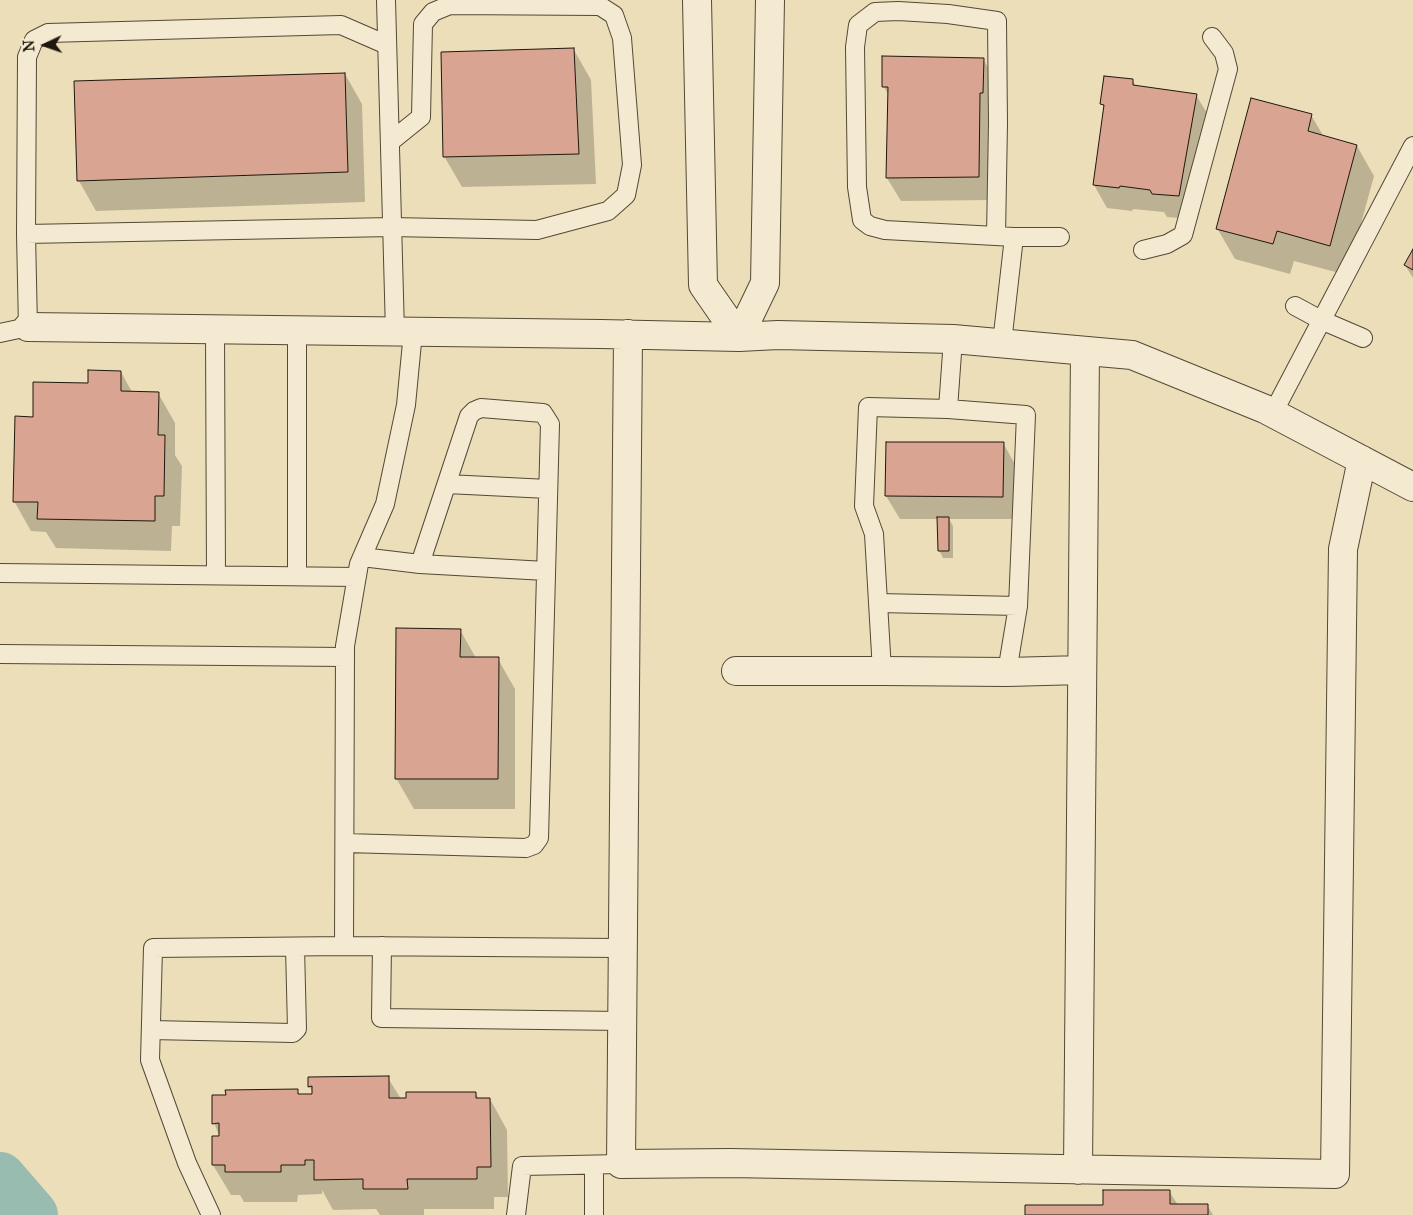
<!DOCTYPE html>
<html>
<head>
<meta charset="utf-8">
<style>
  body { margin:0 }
  #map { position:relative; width:1413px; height:1215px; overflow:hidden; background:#ecdeb8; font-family:"IM FELL Great Primer",serif }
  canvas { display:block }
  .north { position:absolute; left:20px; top:20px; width:50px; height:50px; -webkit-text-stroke:4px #f3ead1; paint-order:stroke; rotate:267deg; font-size:14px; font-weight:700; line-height:20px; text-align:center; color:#1e170c }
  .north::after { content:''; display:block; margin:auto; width:18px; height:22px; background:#1e170c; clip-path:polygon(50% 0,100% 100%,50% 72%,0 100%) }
</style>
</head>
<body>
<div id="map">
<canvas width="1413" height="1215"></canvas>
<div class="north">N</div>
</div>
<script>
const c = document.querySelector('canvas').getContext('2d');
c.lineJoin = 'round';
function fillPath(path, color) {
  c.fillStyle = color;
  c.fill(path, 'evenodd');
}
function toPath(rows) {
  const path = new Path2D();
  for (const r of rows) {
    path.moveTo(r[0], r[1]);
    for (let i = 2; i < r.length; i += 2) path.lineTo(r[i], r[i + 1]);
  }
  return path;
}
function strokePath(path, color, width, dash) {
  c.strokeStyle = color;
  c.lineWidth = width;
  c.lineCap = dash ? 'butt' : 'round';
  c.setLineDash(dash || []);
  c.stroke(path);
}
const shadow = toPath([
  [574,50,591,80,596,184,462,187,444,156],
  [983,59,997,82,992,200,901,201,887,178,889,96,884,87],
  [345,74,362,104,365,202,96,211,79,181],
  [1132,80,1136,86,1196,95,1210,118,1192,219,1167,217,1164,212,1133,209,1132,211,1107,208,1094,185,1105,109,1102,104],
  [1311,115,1324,137,1357,146,1374,176,1347,275,1294,261,1290,274,1235,259,1217,228],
  [1413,251,1413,278,1405,265],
  [121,372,132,392,158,393,175,423,175,455,182,466,180,526,172,526,171,551,56,548,46,532,31,531,14,501,34,418,89,384],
  [1003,443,1016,466,1016,519,949,519,953,526,953,558,943,558,939,550,939,519,900,519,886,496],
  [460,630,476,658,498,659,515,689,515,809,414,809,396,778],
  [388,1078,401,1099,476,1093,479,1100,490,1099,507,1130,508,1197,494,1197,494,1209,424,1209,424,1215,380,1215,376,1209,333,1210,322,1190,322,1194,298,1195,297,1202,244,1202,240,1195,231,1195,213,1165,220,1137,214,1123,297,1091,300,1095,314,1095,309,1086],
  [1169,1191,1178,1205,1207,1205,1213,1215,1026,1215,1104,1206]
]);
const river = toPath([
  [0,1178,32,1215]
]);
const building = toPath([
  [574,48,579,154,443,157,441,52,574,48],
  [882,56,984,58,983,93,980,93,979,177,886,178,888,87,882,87,882,56],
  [345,73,348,172,77,181,74,81,345,73],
  [1104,76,1133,79,1133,85,1197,94,1179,196,1152,194,1150,190,1120,186,1119,188,1093,185,1104,105,1100,104,1104,76],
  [1251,98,1312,114,1308,131,1357,145,1330,246,1277,231,1273,244,1216,229,1251,98],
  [1413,249,1413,270,1404,265,1413,249],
  [88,370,121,371,121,391,159,392,158,435,165,435,164,496,155,496,155,521,37,519,38,502,13,502,15,416,33,417,33,382,88,383,88,370],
  [886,442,1004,442,1003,497,885,496,886,442],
  [937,517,949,517,949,551,938,551,937,517],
  [396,628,461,629,460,657,499,657,498,779,395,779,396,628],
  [389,1076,389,1098,406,1098,406,1092,476,1092,476,1098,490,1098,491,1167,477,1167,477,1179,407,1179,408,1189,363,1189,363,1179,314,1180,314,1160,305,1160,305,1165,281,1165,281,1172,225,1172,225,1165,212,1165,212,1136,219,1136,219,1123,212,1124,212,1095,226,1095,225,1090,298,1089,298,1094,312,1094,312,1086,308,1087,308,1077,389,1076],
  [1103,1190,1170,1190,1170,1204,1208,1204,1208,1215,1025,1215,1025,1205,1103,1205,1103,1190]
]);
const lane = toPath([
  [386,0,395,332],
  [26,234,392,227,537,230,608,211,626,195,632,165,622,38,614,15,600,6,450,5,433,12,423,24,421,117,390,142],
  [996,236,998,123,997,21,948,14,898,11,875,12,858,25,855,47,857,187,862,220,870,226,885,230,1014,237],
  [1143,250,1167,244,1183,235,1228,69,1224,53,1212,37],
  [1295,306,1321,320,1363,338],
  [215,330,216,575],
  [413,332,406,405,385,504,359,564,345,646,344,946,622,948],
  [0,333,28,327,26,234,27,57,34,40,48,33,341,25,387,45],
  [953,339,948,409,1026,415,1018,606,1007,672],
  [1002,343,1014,237,1060,237],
  [1273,413,1413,146],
  [447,484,548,489],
  [362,557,420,564,546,571],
  [0,573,357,577],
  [297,576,297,330],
  [878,603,1018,606],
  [0,654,345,657],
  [882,671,874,534,864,506,868,407,948,409],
  [345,843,526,848,534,845,539,838,550,424,543,413,481,408,474,411,469,416,420,564],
  [382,946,381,1018,622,1021],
  [151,1030,293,1033,297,1029,295,947],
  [594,1165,594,1215],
  [211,1215,187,1163,150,1060,153,948,344,946],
  [516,1215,522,1166,621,1164]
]);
const street = toPath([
  [697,0,703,285,739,337,765,283,770,0],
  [28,327,601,334,739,337,778,335,953,339,1132,355,1265,409,1413,487],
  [628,334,621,1164,730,1163,1335,1174,1343,549,1362,460],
  [736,671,882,671,1007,672,1082,670],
  [1078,1170,1085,351]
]);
fillPath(shadow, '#0003');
strokePath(river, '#99bcb0', 52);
fillPath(building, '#daa492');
strokePath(building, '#1e170c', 1);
strokePath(lane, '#524937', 20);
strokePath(street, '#524937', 30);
strokePath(lane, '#f3ead1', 18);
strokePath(street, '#f3ead1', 28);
</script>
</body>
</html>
